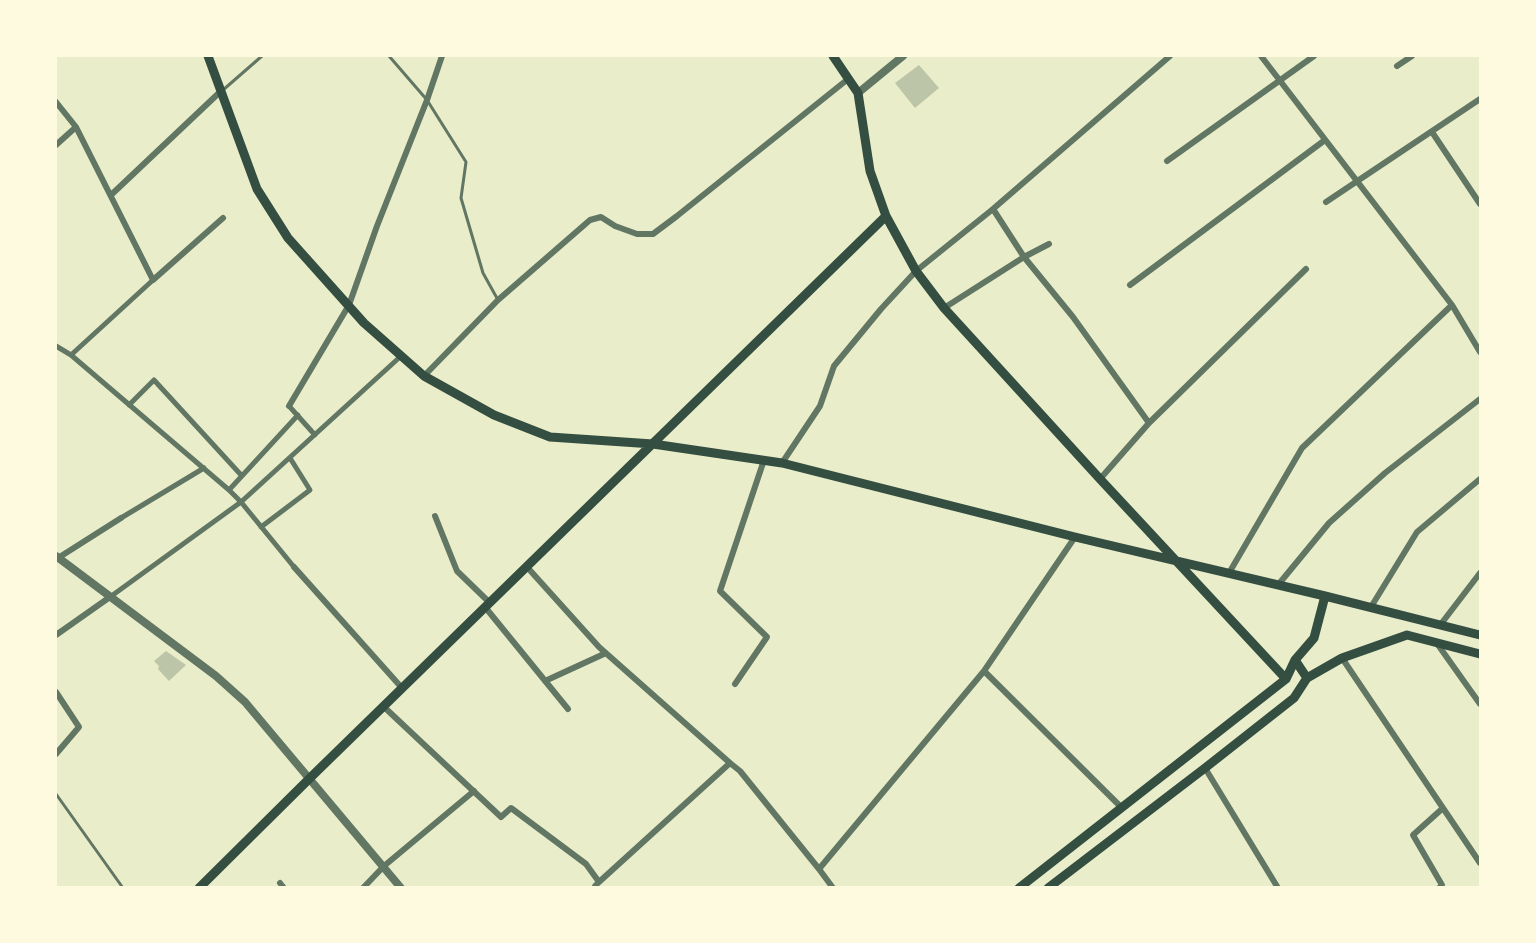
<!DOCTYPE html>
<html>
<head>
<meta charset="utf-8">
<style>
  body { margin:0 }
  #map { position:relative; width:1536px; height:943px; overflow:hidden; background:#e9edc9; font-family:"Varela Round",sans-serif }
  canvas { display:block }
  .frame { position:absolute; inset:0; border:57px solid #fefae0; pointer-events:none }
</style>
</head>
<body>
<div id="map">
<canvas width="1536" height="943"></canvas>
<div class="frame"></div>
</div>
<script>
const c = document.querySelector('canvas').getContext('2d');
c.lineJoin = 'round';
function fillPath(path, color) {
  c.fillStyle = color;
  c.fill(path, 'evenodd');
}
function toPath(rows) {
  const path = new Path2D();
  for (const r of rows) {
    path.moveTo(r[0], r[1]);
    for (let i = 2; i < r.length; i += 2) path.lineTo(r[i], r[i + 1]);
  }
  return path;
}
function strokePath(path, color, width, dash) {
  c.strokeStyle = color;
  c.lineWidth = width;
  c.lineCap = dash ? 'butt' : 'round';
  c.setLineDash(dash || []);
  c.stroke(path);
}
const building = toPath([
  [919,65,939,88,915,108,895,83],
  [166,651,186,665,169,681,158,669,159,666,154,661]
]);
const service = toPath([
  [389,56,427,100,466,162,461,198,483,273,498,300],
  [223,90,262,56],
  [56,794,123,888]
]);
const pedestrian = toPath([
  [56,346,71,355,229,490,241,502,294,567],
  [71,355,153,280],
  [129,405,154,380,242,476],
  [289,406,315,435],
  [229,490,298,415],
  [121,518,204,468],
  [261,527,310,490,290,458],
  [110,597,241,502,401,356]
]);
const minor = toPath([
  [1261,56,1452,305,1480,352],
  [1397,66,1412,56],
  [56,102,76,127,153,280,223,218],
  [1432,132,1480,204],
  [56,145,76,127],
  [1167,161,1314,56],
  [111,195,221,91],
  [1326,202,1480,99],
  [993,209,1024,257,1073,317,1149,423],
  [1130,285,1325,140],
  [944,308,1024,257,1049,244],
  [424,376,498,300,590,220,601,217,615,226,637,234,653,234,677,216,848,79],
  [289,406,349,305,377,226,427,100,442,56],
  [782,463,820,406,834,366,881,309,916,271,993,209,1170,56],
  [1100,479,1149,423,1306,269],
  [435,516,457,571,490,603],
  [58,558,121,518],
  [294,567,402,688],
  [527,567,599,647,730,763],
  [1229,573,1302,448,1452,305],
  [1278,585,1329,523,1385,473,1480,399],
  [485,607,568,709],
  [1371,607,1417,532,1480,479],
  [1441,624,1480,573],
  [56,635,110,597],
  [1436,642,1480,704],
  [1342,658,1480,863],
  [984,671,1122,808],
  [545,681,606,653],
  [735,684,767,637,720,591,764,460],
  [56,692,79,727,56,754],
  [383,706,501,817,511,808,586,864,599,882],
  [1205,768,1278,888],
  [280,883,284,888],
  [363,888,384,866,474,791],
  [596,888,595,886,599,882,730,763,740,771,819,869],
  [833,888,819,869,984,671,1075,537],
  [1439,888,1442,885,1413,835,1443,808]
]);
const tertiary = toPath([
  [858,93,903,56],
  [56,556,216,676,245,702,401,888]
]);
const secondary = toPath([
  [208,56,257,189,288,238,364,323,424,376,494,415,550,437,653,444,782,463,1075,537,1325,596,1480,635],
  [833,56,858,93,870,171,886,216,916,271,944,308,1100,479,1286,679],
  [1295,660,1307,678],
  [199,888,310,778,886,216],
  [1019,888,1286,679,1295,660,1314,638,1325,596],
  [1048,888,1205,768,1294,698,1307,678,1342,658,1407,635,1480,654]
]);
fillPath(building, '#bcc5a7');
strokePath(service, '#617663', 3);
strokePath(pedestrian, '#617663', 5);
strokePath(minor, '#617663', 6);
strokePath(tertiary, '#617663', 8);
strokePath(secondary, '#344e41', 9);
</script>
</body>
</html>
